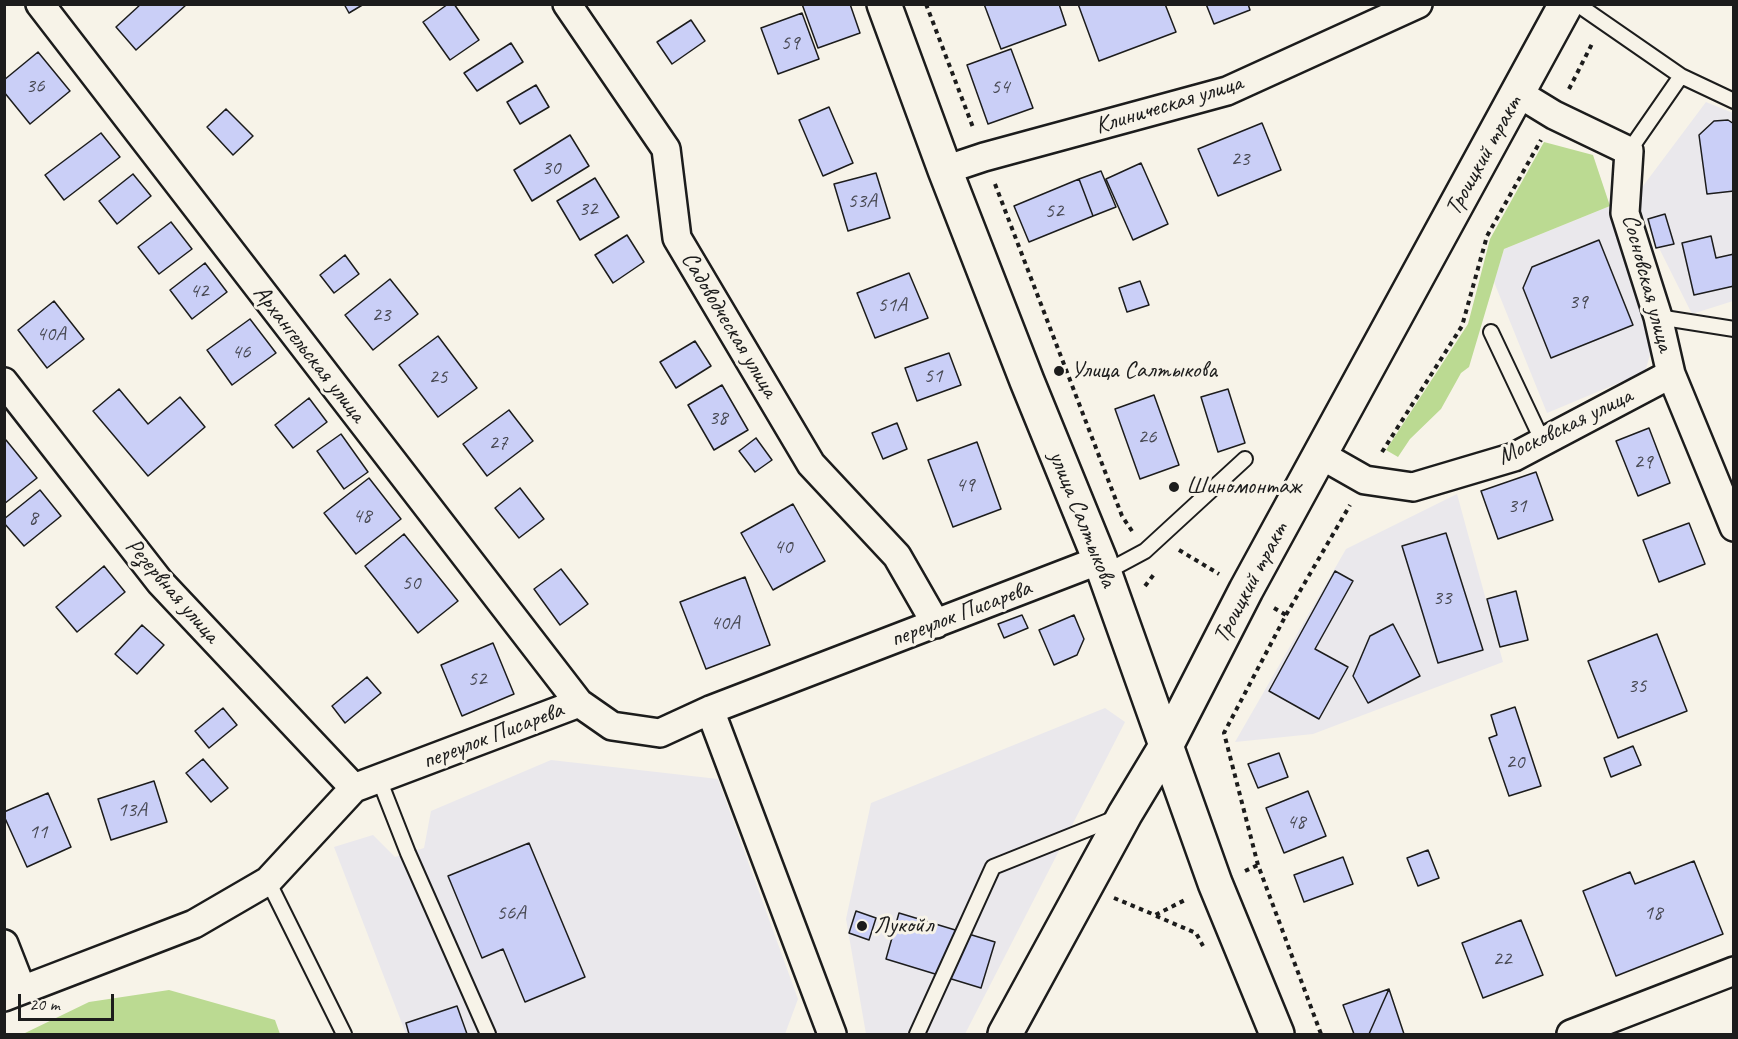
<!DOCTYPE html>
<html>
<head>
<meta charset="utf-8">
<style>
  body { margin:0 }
  #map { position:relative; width:1738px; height:1039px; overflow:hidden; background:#f7f3e8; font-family:Caveat,sans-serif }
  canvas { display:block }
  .frame { position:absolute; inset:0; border:6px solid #1c1c1c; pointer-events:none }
  .scale { position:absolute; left:18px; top:994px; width:96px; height:27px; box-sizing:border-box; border:3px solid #1c1c1c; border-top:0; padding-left:8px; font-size:18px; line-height:21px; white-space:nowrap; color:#1c1c1c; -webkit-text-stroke:4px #f7f3e8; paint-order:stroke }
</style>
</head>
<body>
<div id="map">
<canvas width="1738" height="1039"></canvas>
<div class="frame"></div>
<div class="scale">20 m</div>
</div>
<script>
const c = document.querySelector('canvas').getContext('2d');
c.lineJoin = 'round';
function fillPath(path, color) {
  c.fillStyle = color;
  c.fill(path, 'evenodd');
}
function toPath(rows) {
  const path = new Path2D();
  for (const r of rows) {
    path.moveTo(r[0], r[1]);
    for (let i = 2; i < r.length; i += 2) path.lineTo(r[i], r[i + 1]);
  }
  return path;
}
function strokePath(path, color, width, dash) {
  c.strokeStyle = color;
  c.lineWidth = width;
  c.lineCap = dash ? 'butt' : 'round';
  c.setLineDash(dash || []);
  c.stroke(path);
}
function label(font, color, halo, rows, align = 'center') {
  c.font = font + ' Caveat,sans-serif';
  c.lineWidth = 6;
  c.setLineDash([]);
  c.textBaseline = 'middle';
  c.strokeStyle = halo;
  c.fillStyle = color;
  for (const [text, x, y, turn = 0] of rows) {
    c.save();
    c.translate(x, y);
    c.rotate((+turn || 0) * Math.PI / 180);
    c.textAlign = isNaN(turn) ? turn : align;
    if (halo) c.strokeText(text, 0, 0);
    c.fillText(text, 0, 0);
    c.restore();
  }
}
const built = toPath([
  [1706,102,1733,113,1733,301,1692,314,1634,198],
  [1610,206,1652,348,1645,372,1547,413,1494,282,1504,249],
  [1457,494,1503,662,1313,734,1235,742,1346,549],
  [1105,708,1125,722,965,1034,866,1034,846,919,871,803],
  [551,760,718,779,798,999,785,1034,406,1034,334,847,373,835,395,857,424,848,431,811]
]);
const green = toPath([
  [1544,142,1593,155,1610,206,1504,249,1469,367,1461,373,1441,409,1410,439,1398,457,1386,450,1468,324,1490,239],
  [169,990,275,1020,280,1034,23,1034,89,1002]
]);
const building = toPath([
  [141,4,186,5,136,50,116,27,141,4],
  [344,4,364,4,349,13,344,4],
  [448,4,454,4,479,40,450,60,423,22,448,4],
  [802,4,850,4,860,33,818,48,802,4],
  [984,4,1059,4,1066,25,1001,49,984,4],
  [1078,4,1165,4,1176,32,1099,61,1078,4],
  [1206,4,1248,4,1250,10,1214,24,1206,4],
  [802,13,819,59,778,74,761,28,802,13],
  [691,20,705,41,672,64,657,42,691,20],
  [511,43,523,62,477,91,464,73,511,43],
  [1011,49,1033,108,988,124,967,65,1011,49],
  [38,52,70,91,30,124,4,92,4,80,38,52],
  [536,85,549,107,520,124,507,102,536,85],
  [829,107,853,163,823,176,799,120,829,107],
  [226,109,253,136,233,155,207,127,226,109],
  [1728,120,1734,124,1734,191,1707,194,1699,135,1714,121,1728,120],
  [1262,123,1281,170,1218,196,1198,149,1262,123],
  [101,133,120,157,64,200,45,175,101,133],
  [570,135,589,166,532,201,514,170,570,135],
  [1141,163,1168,224,1133,240,1106,179,1141,163],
  [1101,171,1116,207,1093,216,1079,179,1101,171],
  [876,173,890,218,848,231,834,184,876,173],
  [133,174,151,196,117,224,99,201,133,174],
  [595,178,619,217,580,240,557,201,595,178],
  [1079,179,1093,216,1029,242,1014,206,1079,179],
  [1665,214,1674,244,1656,248,1648,219,1665,214],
  [171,222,192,249,159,274,138,247,171,222],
  [627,235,644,262,613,283,595,255,627,235],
  [1711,236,1716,258,1734,254,1734,286,1694,295,1682,243,1711,236],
  [1599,240,1633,325,1551,358,1523,288,1532,267,1599,240],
  [345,255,359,274,334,293,320,275,345,255],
  [205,263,227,292,192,319,170,290,205,263],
  [909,273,928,318,875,338,857,293,909,273],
  [390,279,418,314,373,350,345,315,390,279],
  [1140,281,1149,305,1127,312,1119,288,1140,281],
  [54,301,84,339,47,368,18,330,54,301],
  [250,319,276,353,232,385,207,350,250,319],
  [438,336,477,388,438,417,399,365,438,336],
  [695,341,711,366,676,388,660,362,695,341],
  [949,353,961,385,917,401,905,368,949,353],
  [722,385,748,430,714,450,688,405,722,385],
  [119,389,148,424,180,397,205,427,148,476,93,411,119,389],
  [1228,389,1245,443,1218,452,1201,397,1228,389],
  [1154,395,1179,465,1140,479,1115,409,1154,395],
  [309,398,327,422,293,448,275,425,309,398],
  [509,410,533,441,487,476,463,444,509,410],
  [897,423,907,449,883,459,872,433,897,423],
  [1649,428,1670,483,1638,496,1616,441,1649,428],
  [341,434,368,472,344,489,317,451,341,434],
  [756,438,772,460,755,472,739,451,756,438],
  [6,440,37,478,4,504,4,441,6,440],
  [977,442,1001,509,953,527,928,460,977,442],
  [1536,472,1553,520,1498,539,1481,491,1536,472],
  [369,478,401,519,356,554,324,513,369,478],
  [520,488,544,519,519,538,495,508,520,488],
  [40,490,61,516,24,546,4,523,4,519,40,490],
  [793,504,825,561,773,590,741,533,793,504],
  [1689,523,1705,564,1659,582,1643,540,1689,523],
  [1446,533,1483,650,1438,663,1402,546,1446,533],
  [404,534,458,601,418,633,365,566,404,534],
  [104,566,125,592,77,632,56,607,104,566],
  [561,569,588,604,560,625,534,589,561,569],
  [1335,571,1353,581,1315,649,1348,667,1319,719,1269,691,1335,571],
  [745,577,770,645,706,669,680,602,745,577],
  [1516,591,1528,640,1500,647,1487,599,1516,591],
  [1022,615,1028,628,1004,638,998,624,1022,615],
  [1074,615,1084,639,1077,655,1054,665,1039,630,1074,615],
  [1393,624,1420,676,1368,703,1353,676,1370,636,1393,624],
  [142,625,164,645,137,674,115,654,142,625],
  [1657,634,1687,711,1618,738,1588,661,1657,634],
  [493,643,514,694,462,716,441,665,493,643],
  [367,677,381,693,345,723,332,706,367,677],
  [1515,707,1541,786,1509,796,1489,738,1497,735,1491,715,1515,707],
  [223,708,237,725,209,748,195,731,223,708],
  [1633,746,1641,765,1611,777,1604,758,1633,746],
  [1279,753,1288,777,1258,788,1248,764,1279,753],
  [203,759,228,788,211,802,186,773,203,759],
  [154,781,167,822,111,840,98,799,154,781],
  [1308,791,1326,836,1284,853,1266,808,1308,791],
  [48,793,71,847,27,867,4,816,4,812,48,793],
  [529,843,585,977,525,1002,503,949,482,958,448,876,529,843],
  [1428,850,1439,878,1418,886,1407,858,1428,850],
  [1343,857,1353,884,1304,902,1294,875,1343,857],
  [1694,861,1723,934,1616,976,1583,891,1630,872,1635,884,1694,861],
  [856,911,876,918,869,940,849,933,856,911],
  [899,913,995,942,981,988,886,959,899,913],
  [1521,920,1543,975,1483,998,1462,943,1521,920],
  [1389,989,1369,1034,1354,1034,1343,1005,1389,989],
  [1389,989,1404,1034,1369,1034,1389,989],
  [457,1006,467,1034,409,1034,406,1023,457,1006]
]);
const path = toPath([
  [926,4,974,130],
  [1569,89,1593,42],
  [995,184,1122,516,1132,531],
  [1382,452,1462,326,1487,236,1541,140],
  [1179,550,1219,574],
  [1145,586,1155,573],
  [1274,608,1286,615,1224,733,1258,865,1321,1034],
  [1286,615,1350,505],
  [1245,871,1258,865],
  [1114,898,1155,915,1187,899],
  [1156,916,1196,933,1203,946]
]);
const service = toPath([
  [1577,4,1681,76,1734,101],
  [1629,151,1681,76],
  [1658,317,1734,329],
  [1491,332,1543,442],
  [1104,573,1145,551,1245,459],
  [379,779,408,853,488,1034],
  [268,881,344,1034],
  [917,1034,993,867,1118,817]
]);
const minor = toPath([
  [40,4,579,703],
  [567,4,666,149,677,238,811,464,897,556,936,624],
  [1518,93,1554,115,1629,151,1625,213,1658,317,1671,374,1734,527],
  [945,170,984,157,1227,91,1418,4],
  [4,382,160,582,354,788],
  [1321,455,1365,480,1413,487,1514,457,1671,374],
  [710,710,832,1034],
  [4,944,22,990],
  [4,997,194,924,268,881,354,788,579,703,612,726,660,733,710,710,1100,560],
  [1571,1034,1734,971]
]);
const secondary = toPath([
  [884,4,945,170,1027,381,1100,560,1215,883,1277,1034],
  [1005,1034,1125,814,1166,746,1246,590,1566,4]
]);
const markers = [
  [1059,371,6,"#1c1c1c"],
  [1174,487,6,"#1c1c1c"],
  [862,926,6,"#1c1c1c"]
];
const numberNames = [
  ["59",790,43],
  ["36",35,86],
  ["54",1000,87],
  ["23",1240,159],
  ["30",551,168],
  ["53А",862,201],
  ["32",588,209],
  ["52",1054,211],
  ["42",199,291],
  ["39",1578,302],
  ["51А",892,305],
  ["23",381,315],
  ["40А",51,334],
  ["46",241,352],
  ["51",933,376],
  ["25",438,377],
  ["38",718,418],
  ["26",1147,437],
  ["27",498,443],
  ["29",1643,462],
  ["49",965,485],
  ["31",1517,506],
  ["48",362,516],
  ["8",33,518],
  ["40",783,547],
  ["50",411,583],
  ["33",1442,598],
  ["40А",725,623],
  ["52",477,679],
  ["35",1637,686],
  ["20",1515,762],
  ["13А",132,810],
  ["48",1296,822],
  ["11",38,832],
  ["56А",511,913],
  ["18",1653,913],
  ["22",1502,959]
];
const streetNames = [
  ["Клиническая улица",1169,105,-17],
  ["Троицкий тракт",1484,156,-61],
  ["Сосновская улица",1647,283,75],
  ["Садоводческая улица",729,325,59],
  ["Архангельская улица",309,354,52],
  ["Московская улица",1565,427,-26],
  ["улица Салтыкова",1082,519,68],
  ["Троицкий тракт",1251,583,-62],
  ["Резервная улица",172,591,49],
  ["переулок Писарева",961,614,-21],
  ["переулок Писарева",493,736,-21]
];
const poiNames = [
  ["Улица Салтыкова",1071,371],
  ["Шиномонтаж",1186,487],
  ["Лукойл",874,926]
];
fillPath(built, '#eae8ec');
fillPath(green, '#bbda92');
fillPath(building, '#cacff7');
strokePath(building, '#1c1c1c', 1.5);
strokePath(service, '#1c1c1c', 18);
strokePath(minor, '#1c1c1c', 32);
strokePath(secondary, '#1c1c1c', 38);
strokePath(path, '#1c1c1c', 4, [4.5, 4.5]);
strokePath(service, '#f7f3e8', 14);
strokePath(minor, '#f7f3e8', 27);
strokePath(secondary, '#f7f3e8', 33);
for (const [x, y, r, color] of markers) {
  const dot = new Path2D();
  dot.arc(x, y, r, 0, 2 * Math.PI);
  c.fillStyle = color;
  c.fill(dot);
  strokePath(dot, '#f7f3e8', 2);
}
label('21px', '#484953', null, numberNames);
label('24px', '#1c1c1c', '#f7f3e8', streetNames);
label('24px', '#1c1c1c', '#f7f3e8', poiNames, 'left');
</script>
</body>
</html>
